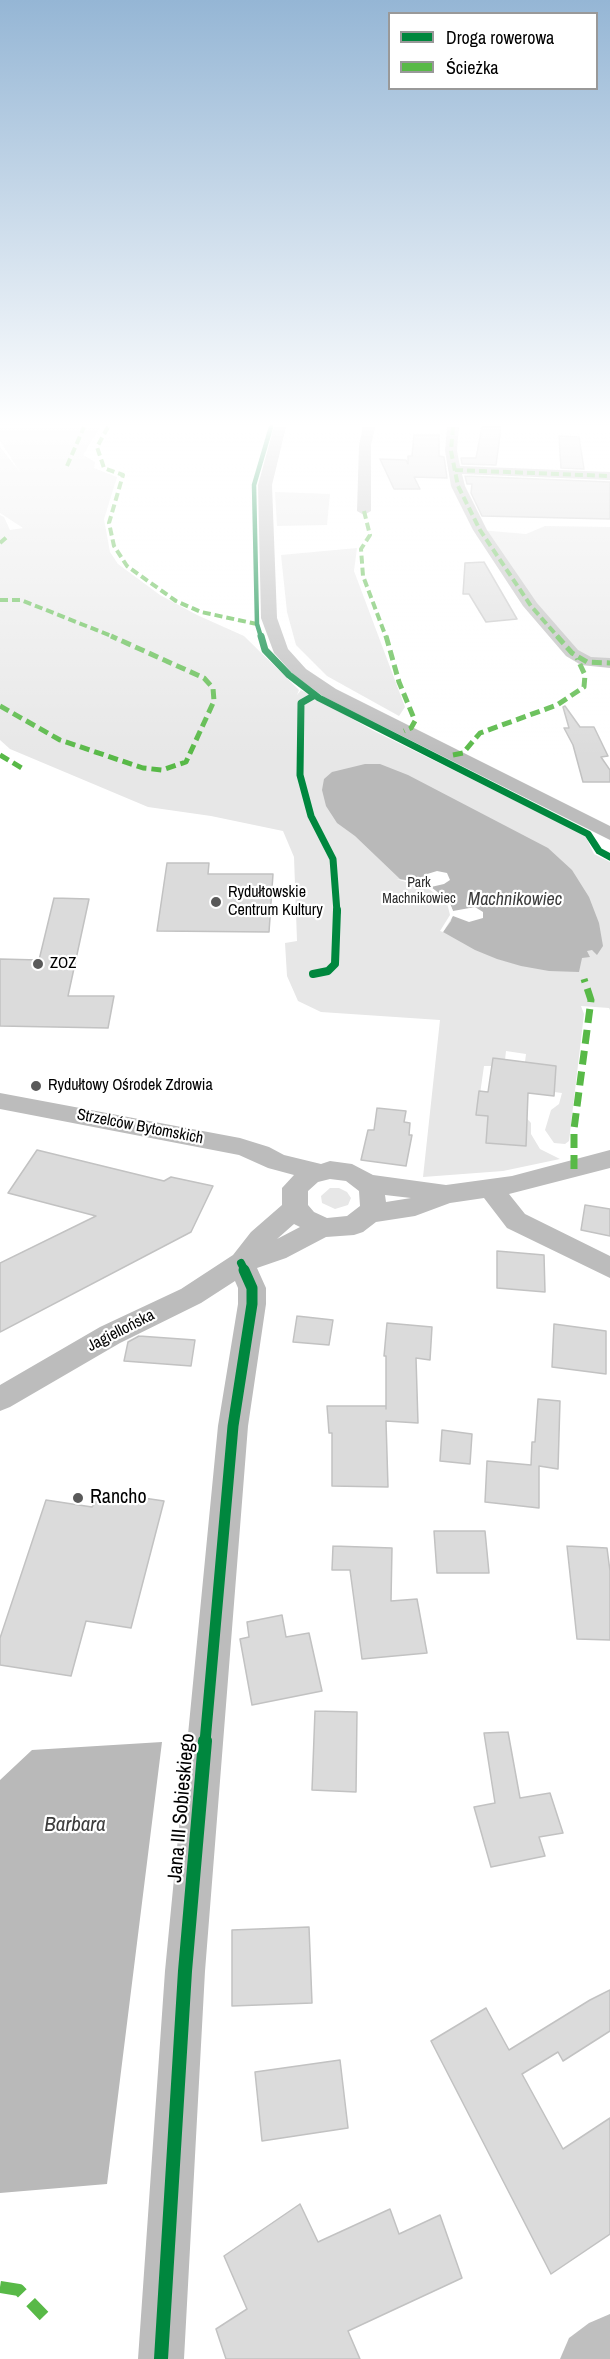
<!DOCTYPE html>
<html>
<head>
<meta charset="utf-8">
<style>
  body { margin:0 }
  #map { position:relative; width:610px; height:2359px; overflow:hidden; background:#fff; font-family:"Archivo Narrow",sans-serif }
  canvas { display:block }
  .legend { position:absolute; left:388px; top:12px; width:210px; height:78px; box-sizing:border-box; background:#fff; border:2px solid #999; margin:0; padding:8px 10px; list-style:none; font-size:18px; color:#000 }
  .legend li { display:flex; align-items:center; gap:12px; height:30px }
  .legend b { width:30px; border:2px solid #999 }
</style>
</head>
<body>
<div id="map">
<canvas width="610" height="2359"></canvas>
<ul class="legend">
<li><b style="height:8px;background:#00873e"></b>Droga rowerowa</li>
<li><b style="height:8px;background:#58b947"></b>Ścieżka</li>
</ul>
</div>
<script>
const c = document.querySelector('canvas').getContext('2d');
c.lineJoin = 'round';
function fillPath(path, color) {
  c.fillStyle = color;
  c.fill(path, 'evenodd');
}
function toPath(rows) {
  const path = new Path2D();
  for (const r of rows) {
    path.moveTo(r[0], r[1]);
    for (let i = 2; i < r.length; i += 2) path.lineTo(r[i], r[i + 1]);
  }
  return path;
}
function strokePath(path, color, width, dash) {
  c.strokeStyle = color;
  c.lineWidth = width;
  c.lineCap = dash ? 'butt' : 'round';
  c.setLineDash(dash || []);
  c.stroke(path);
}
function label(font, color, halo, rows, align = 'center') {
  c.font = font + ' "Archivo Narrow",sans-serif';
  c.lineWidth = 4.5;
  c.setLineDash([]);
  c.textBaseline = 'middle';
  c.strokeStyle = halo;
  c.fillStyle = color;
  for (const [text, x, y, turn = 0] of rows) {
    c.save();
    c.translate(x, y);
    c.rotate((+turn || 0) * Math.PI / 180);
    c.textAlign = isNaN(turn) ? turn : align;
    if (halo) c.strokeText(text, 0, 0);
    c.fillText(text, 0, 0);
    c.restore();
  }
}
const green = toPath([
  [0,427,100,427,83,455,95,462,94,468,117,477,104,519,110,552,118,564,160,595,197,615,244,636,299,690,297,695,301,690,372,730,585,835,594,854,610,862,610,1010,609,1008,581,1006,584,1014,569,1141,565,1144,554,1143,545,1130,551,1110,559,1104,562,1093,554,1092,556,1066,525,1062,526,1054,506,1051,505,1060,493,1059,492,1066,484,1066,477,1115,521,1112,531,1123,531,1134,540,1149,560,1159,503,1171,423,1177,440,1020,321,1012,298,1001,287,976,285,943,297,941,294,857,283,831,211,816,148,807,10,749,0,740,0,515,4,517,10,530,23,528,0,513,0,447,20,472,0,441],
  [275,492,330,494,327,525,277,526],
  [545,526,610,527,610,663,577,658,480,530,526,534],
  [357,548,354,571,405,707,399,716,327,676,296,645,287,612,281,555],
  [330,1188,339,1188,347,1192,351,1198,348,1205,335,1209,322,1203,321,1196]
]);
const water = toPath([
  [365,764,380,764,408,775,548,848,572,870,589,897,599,923,603,946,597,955,592,950,587,951,590,957,582,958,579,972,549,971,521,966,497,959,475,950,443,932,451,921,453,911,449,901,422,883,400,879,355,836,337,823,326,806,322,790,324,779,332,772],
  [162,1742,107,2184,0,2193,0,1780,32,1750]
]);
const pier = toPath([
  [437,871,447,873,450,880,444,884,431,887,449,901,453,911,475,907,483,912,483,918,469,922,453,916,443,932,440,931,450,915,447,903,429,889,396,879,425,884,428,883,424,875]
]);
const building = toPath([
  [482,427,501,427,496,465,462,464,461,458,476,458,482,427],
  [414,435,439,435,439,456,444,457,447,478,414,477,420,489,394,489,380,459,406,460,408,464,408,456,412,456,414,435],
  [559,436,579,437,584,469,561,468,559,436],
  [465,476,610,482,610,519,482,516,471,493,472,484,467,484,465,476],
  [484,562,517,619,486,622,469,594,463,594,465,563,484,562],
  [565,706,580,727,594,727,608,756,601,757,610,770,610,782,583,782,573,745,564,728,569,728,563,707,565,706],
  [167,863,209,863,208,874,273,874,269,932,157,931,167,863],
  [54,898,89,899,68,996,114,996,108,1028,0,1026,0,959,39,960,54,898],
  [493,1058,556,1066,554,1096,528,1093,526,1146,486,1143,488,1116,476,1115,479,1091,488,1092,493,1058],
  [377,1108,406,1111,404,1122,410,1123,409,1135,412,1135,406,1166,361,1160,368,1130,374,1130,377,1108],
  [37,1150,164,1181,171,1177,213,1186,191,1232,0,1332,0,1263,96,1216,8,1193,37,1150],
  [585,1205,610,1209,610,1236,581,1230,585,1205],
  [497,1251,544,1255,545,1292,497,1288,497,1251],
  [297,1316,333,1320,329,1345,293,1342,297,1316],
  [387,1323,432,1327,430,1360,416,1358,418,1423,386,1421,388,1487,332,1486,332,1433,329,1433,327,1406,386,1406,386,1409,386,1356,384,1356,387,1323],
  [554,1324,606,1331,606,1374,552,1367,554,1324],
  [139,1336,195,1340,191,1366,124,1361,128,1342,139,1336],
  [538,1399,560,1401,558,1469,539,1466,539,1508,485,1502,487,1461,531,1465,532,1442,535,1442,538,1399],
  [442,1430,472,1434,470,1464,440,1461,442,1430],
  [103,1492,164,1501,131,1628,86,1621,71,1676,0,1665,0,1638,46,1500,92,1507,103,1492],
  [434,1531,485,1531,489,1573,437,1573,434,1531],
  [333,1546,392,1548,391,1601,417,1599,427,1653,362,1659,350,1570,332,1570,333,1546],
  [567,1546,607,1548,610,1571,610,1640,577,1639,567,1546],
  [282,1615,286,1637,309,1633,322,1691,252,1705,240,1639,249,1637,247,1622,282,1615],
  [315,1711,357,1712,356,1792,312,1790,315,1711],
  [508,1732,520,1798,550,1793,563,1833,539,1837,545,1856,491,1867,474,1807,495,1803,484,1733,508,1732],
  [309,1927,312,2003,232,2006,232,1930,309,1927],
  [610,1990,610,2031,563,2061,558,2052,522,2074,563,2149,610,2118,610,2234,551,2274,431,2041,486,2008,509,2050,590,2000,610,1990],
  [340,2060,348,2128,262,2141,255,2072,340,2060],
  [300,2204,318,2242,390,2209,399,2234,440,2215,462,2278,348,2331,360,2359,226,2359,216,2329,247,2309,224,2256,300,2204]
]);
const street = toPath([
  [274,427,286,427,272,485,277,618,288,649,306,669,336,689,610,826,610,840,324,697,294,675,274,653,261,618,258,485,274,427],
  [363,427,375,427,371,445,371,511,364,515,357,511,359,445,363,427],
  [447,427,459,427,457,451,460,466,610,472,610,480,462,474,465,486,487,530,537,603,578,650,591,657,610,658,610,668,581,665,566,656,523,606,473,530,451,486,445,451,447,427],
  [0,1093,240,1138,269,1147,284,1155,321,1164,330,1161,352,1164,373,1175,446,1185,512,1176,610,1150,610,1168,509,1194,525,1214,610,1256,610,1278,507,1228,484,1198,450,1203,415,1216,376,1222,363,1232,354,1235,326,1237,286,1258,257,1268,266,1288,266,1304,248,1426,205,1971,184,2359,138,2359,165,1971,218,1426,238,1304,238,1288,235,1281,201,1303,120,1343,10,1407,0,1411,0,1385,100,1327,181,1289,233,1255,251,1232,282,1205,282,1188,294,1175,268,1168,239,1155,0,1109,0,1093],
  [330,1179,346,1181,359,1191,360,1206,347,1216,327,1218,314,1212,308,1205,308,1191,318,1182,330,1179],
  [385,1195,411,1198,386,1202,385,1195],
  [294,1224,300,1227,277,1239,294,1224]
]);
const secondary = toPath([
  [610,2314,610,2359,560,2359,569,2338,589,2323,610,2314]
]);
const quietFar3 = toPath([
  [108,427,97,447,104,468,123,475,109,523,114,546,127,566,176,601,201,612,257,624],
  [453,427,451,451,458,486,480,530,531,606,558,637],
  [67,466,84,427],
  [455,470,610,476],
  [364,511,370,535,361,549,363,576,386,637],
  [0,543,9,535],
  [0,600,21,600,114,637]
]);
const quietFar2 = toPath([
  [386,636,399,682,415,721,411,728,404,731],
  [557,636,572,653,587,662,610,663],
  [0,706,60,740,143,768,162,770,186,762,214,701,213,688,204,678,111,636],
  [0,755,25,770],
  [453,755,463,753,480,733,557,705,584,687,585,675,577,658]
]);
const quietFar1 = toPath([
  [574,1169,574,1129,591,1000,584,979]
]);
const quiet = toPath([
  [0,2287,19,2290,44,2316]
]);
const cyclewayFar4 = toPath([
  [261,637,257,624,254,485,271,427]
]);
const cyclewayFar3 = toPath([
  [261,636,265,650,289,675,319,698,588,834,599,851,610,857],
  [315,695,301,703,300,775,311,816,333,859,337,912]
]);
const cyclewayFar2 = toPath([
  [313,974,328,971,335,964,337,910],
  [241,1263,245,1271]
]);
const cyclewayFar1 = toPath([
  [205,1742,233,1426,252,1304,252,1288,244,1270]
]);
const cycleway = toPath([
  [161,2359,185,1971,205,1741]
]);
const markers = [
  [216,902,6,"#595959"],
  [38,964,6,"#595959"],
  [36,1086,6,"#595959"],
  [78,1498,6,"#595959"]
];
const farParknames = [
  ["Park",419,883],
  ["Machnikowiec",419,899]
];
const poiNames = [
  ["Rydułtowskie",228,893],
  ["Centrum Kultury",228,911],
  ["ZOZ",50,964],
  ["Rydułtowy Ośrodek Zdrowia",48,1086]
];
const streetNames = [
  ["Strzelców Bytomskich",140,1127,11],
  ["Jagiellońska",121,1331,-27]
];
const waterNames = [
  ["Machnikowiec",515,900]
];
const nearPoinames = [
  ["Rancho",90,1498]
];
const nearStreetnames = [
  ["Jana III Sobieskiego",182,1808,-85]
];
const nearWaternames = [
  ["Barbara",75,1825]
];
fillPath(green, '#e7e7e7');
fillPath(water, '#b9b9b9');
fillPath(pier, '#fff');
fillPath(building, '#dbdbdb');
strokePath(building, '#c2c2c2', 1.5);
fillPath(street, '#bcbcbc');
fillPath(secondary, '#bfbfbf');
strokePath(quietFar3, '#58b947', 4, [8, 4]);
strokePath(quietFar2, '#58b947', 5, [10, 5]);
strokePath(quietFar1, '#58b947', 7, [14, 7]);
strokePath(quiet, '#58b947', 12, [24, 12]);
strokePath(cyclewayFar4, '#00873e', 4.5);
strokePath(cyclewayFar3, '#00873e', 7);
strokePath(cyclewayFar2, '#00873e', 8);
strokePath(cyclewayFar1, '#00873e', 11);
strokePath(cycleway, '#00873e', 14);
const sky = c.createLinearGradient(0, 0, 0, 757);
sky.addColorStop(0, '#95b6d5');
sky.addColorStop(0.56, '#fff');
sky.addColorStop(1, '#ffffff00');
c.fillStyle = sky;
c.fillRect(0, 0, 610, 757);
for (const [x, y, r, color] of markers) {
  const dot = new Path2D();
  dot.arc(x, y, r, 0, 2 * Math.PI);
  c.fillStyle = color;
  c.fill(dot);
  strokePath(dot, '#fff', 2);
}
label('14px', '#2b2b2b', '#fff', farParknames);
label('16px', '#000', '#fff', poiNames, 'left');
label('16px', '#000', '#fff', streetNames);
label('italic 18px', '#3c3c3c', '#fff', waterNames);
label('20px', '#000', '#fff', nearPoinames, 'left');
label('20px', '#000', '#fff', nearStreetnames);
label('italic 21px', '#3c3c3c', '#fff', nearWaternames);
</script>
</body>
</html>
